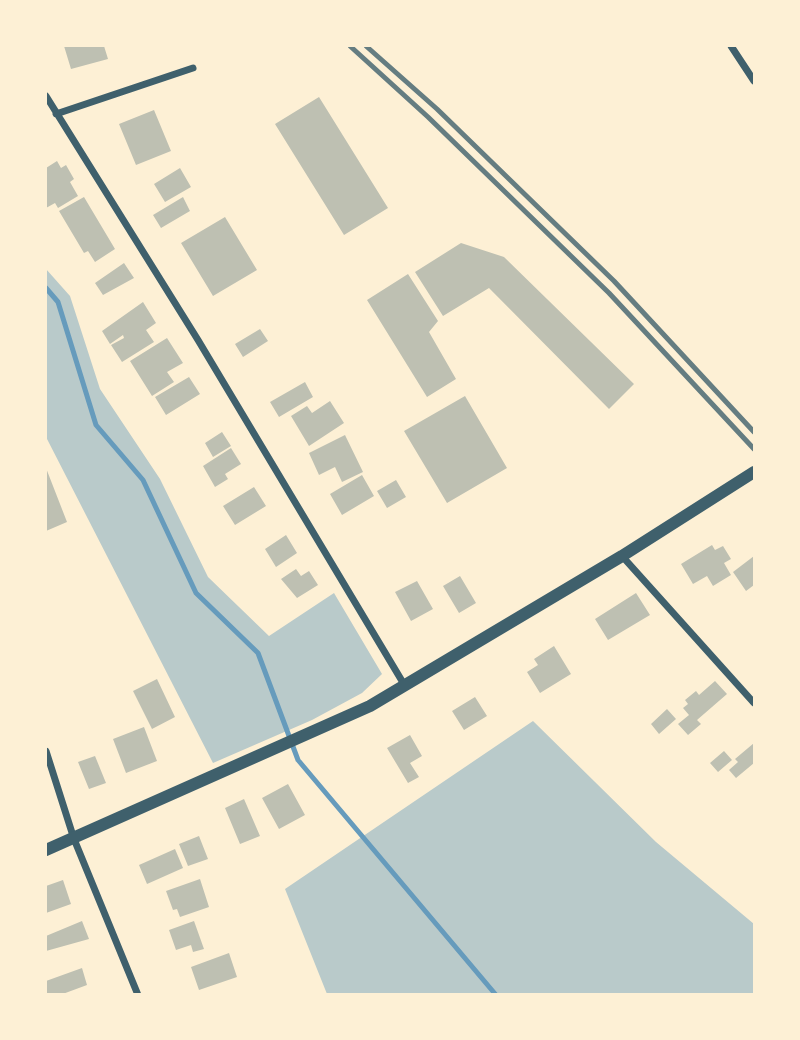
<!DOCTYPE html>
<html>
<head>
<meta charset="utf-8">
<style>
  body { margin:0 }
  #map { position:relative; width:800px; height:1040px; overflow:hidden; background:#fdf0d5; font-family:"Alegreya Sans",sans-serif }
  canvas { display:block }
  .frame { position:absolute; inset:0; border:47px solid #fdf0d5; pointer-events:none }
</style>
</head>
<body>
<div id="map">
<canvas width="800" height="1040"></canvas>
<div class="frame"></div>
</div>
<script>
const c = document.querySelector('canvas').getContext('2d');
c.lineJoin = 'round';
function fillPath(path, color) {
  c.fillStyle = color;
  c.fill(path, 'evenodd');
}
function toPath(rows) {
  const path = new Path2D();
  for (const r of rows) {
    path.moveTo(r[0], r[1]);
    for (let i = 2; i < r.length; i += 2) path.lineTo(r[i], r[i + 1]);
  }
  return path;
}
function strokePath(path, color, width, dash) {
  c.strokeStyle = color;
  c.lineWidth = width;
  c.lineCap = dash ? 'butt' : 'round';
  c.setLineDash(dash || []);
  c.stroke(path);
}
const green = toPath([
  [46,269,70,296,100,389,160,479,208,577,269,636,334,593,382,674,362,693,312,720,213,763,46,437],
  [533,721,656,842,754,924,754,992,751,995,327,994,285,889]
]);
const stream = toPath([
  [46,288,58,302,96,425,143,480,196,593,258,653,298,760,496,995]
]);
const building = toPath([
  [64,46,104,46,108,59,71,69],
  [319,97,388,208,344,235,275,124],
  [154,110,171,151,136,165,119,124],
  [57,161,61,168,66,165,74,179,70,182,78,196,58,208,55,203,46,208,46,168],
  [180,168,191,187,165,202,154,184],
  [84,197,115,249,95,262,88,251,84,253,59,211],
  [183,197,190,211,161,228,153,215],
  [225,217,257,270,213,296,181,243],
  [461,243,504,257,634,384,609,409,489,288,443,316,415,272],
  [124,263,134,278,103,295,95,283],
  [408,274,438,321,429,332,456,379,427,397,367,300],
  [143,302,156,323,146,330,154,342,122,362,111,345,124,338,123,335,110,344,102,331],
  [260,329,268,341,243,357,235,344],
  [167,338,183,363,167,372,174,382,152,396,130,361],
  [189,377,200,394,166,415,155,397],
  [305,382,313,397,279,417,270,402],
  [465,396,507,468,447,503,404,431],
  [330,401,344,423,309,446,291,416,307,406,312,413],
  [222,432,231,446,213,457,205,443],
  [345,435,363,472,342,482,335,467,319,475,309,453],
  [231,448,241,464,225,474,228,479,215,487,203,466],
  [46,468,67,522,46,531],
  [362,475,374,496,342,515,330,494],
  [396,480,406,497,387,508,377,491],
  [254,487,266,506,235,525,223,506],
  [286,535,297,553,276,567,265,549],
  [712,545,715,550,723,546,731,559,724,563,731,575,713,586,707,576,693,584,681,564],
  [754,556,754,585,746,591,733,572],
  [296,569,301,576,309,571,318,585,297,598,281,579],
  [460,576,476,603,459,613,443,586],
  [417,581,433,609,411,621,395,592],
  [636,593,650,615,608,640,595,619],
  [554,646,571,674,540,693,527,672,538,665,534,659],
  [157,679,175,717,152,729,133,691],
  [715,681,727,694,697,720,701,724,688,735,678,724,689,715,683,708,688,704,685,700,696,691,699,695],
  [475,697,487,716,464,730,452,711],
  [667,709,676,719,659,734,651,724],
  [144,727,157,761,126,773,113,739],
  [410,735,422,756,410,763,419,777,408,783,387,748],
  [754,743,754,763,736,778,729,770,738,762,735,759],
  [724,751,732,760,718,772,710,763],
  [95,756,106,783,89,789,78,762],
  [288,784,305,815,279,829,262,798],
  [244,799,260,836,240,844,225,808],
  [199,836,208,859,188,866,179,844],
  [175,849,183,868,147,884,139,865],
  [200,879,209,907,180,917,177,909,173,910,166,891],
  [63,880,71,904,46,913,46,886],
  [82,921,89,939,46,951,46,936],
  [194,921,204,949,193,952,191,945,176,950,169,930],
  [229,953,237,977,199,990,191,967],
  [82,968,87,985,60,995,46,995,46,981]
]);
const minor = toPath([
  [731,46,754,81],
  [46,96,198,340,405,686],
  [56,114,193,68],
  [622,556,754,703],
  [46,751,74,839,138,995]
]);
const tertiary = toPath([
  [46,850,370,706,622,556,754,472]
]);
const rail = toPath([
  [350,46,428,117,609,293,754,449],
  [366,46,437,109,614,281,754,432]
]);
fillPath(green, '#b9caca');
strokePath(stream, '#669bbc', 5);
fillPath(building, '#bec0b2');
strokePath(minor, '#3f606c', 7);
strokePath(tertiary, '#3f606c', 12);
strokePath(rail, '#657d81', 5);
</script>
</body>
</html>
